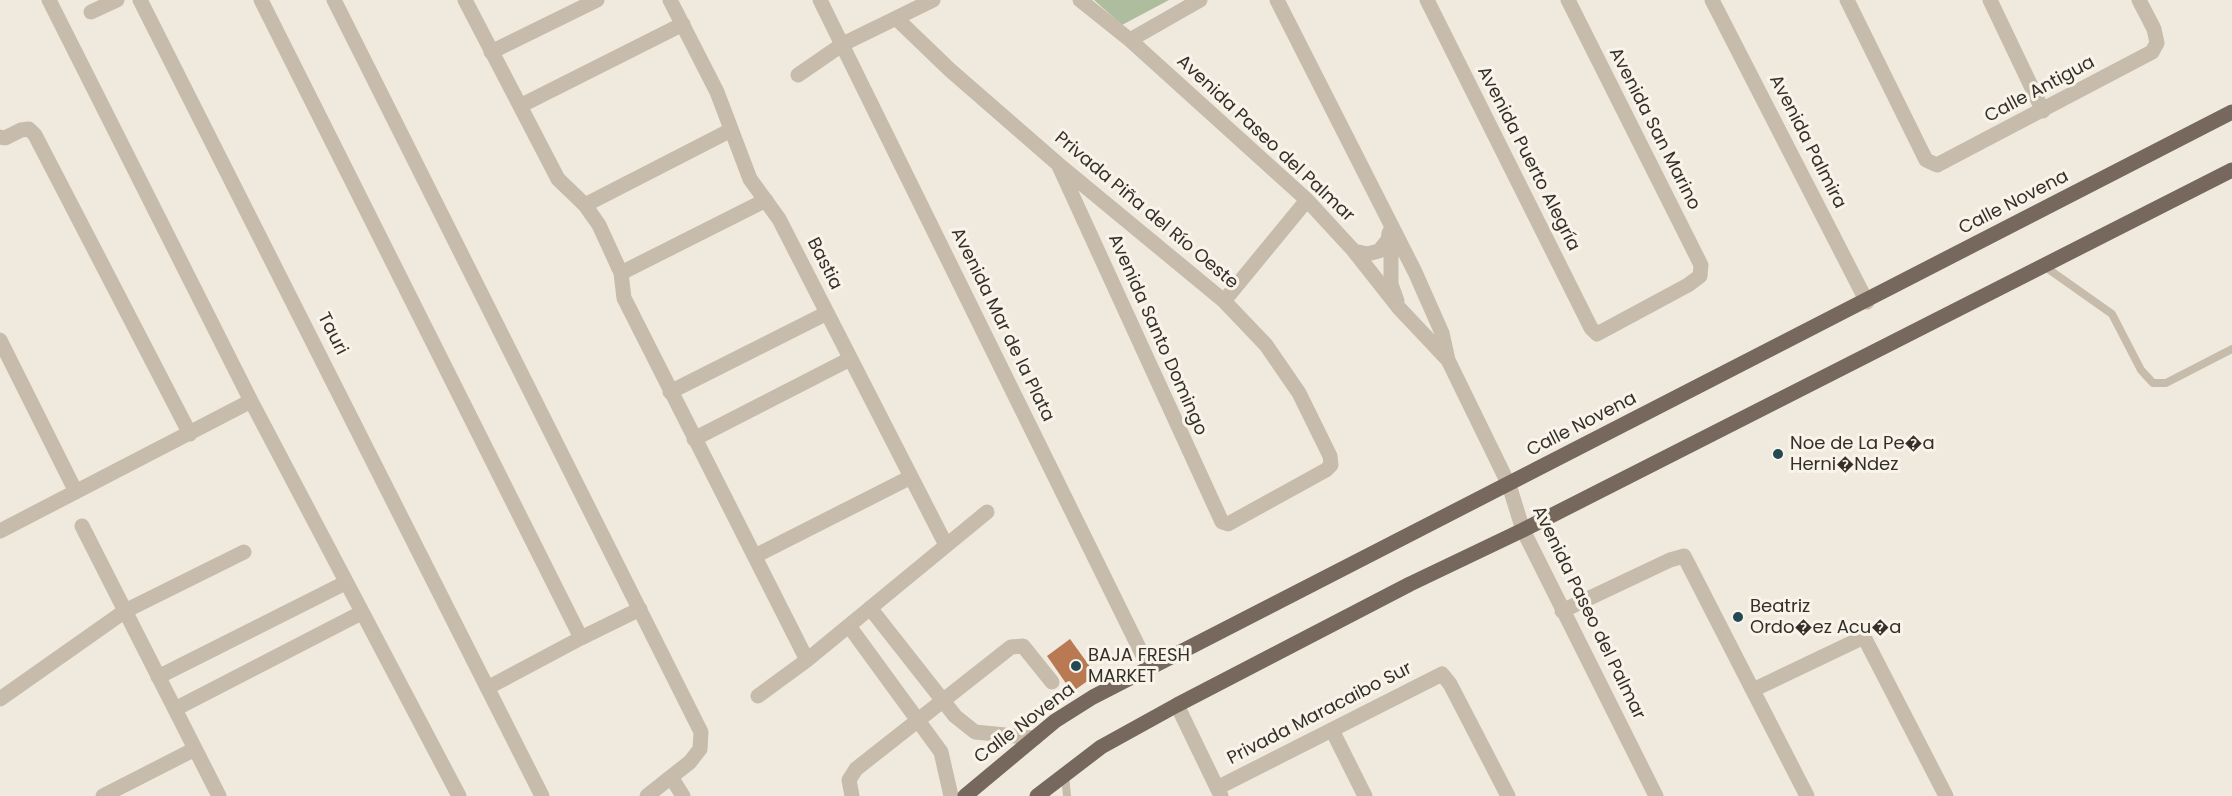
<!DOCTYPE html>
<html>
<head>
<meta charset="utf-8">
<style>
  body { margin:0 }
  canvas { display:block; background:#f0eade }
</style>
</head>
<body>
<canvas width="2232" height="796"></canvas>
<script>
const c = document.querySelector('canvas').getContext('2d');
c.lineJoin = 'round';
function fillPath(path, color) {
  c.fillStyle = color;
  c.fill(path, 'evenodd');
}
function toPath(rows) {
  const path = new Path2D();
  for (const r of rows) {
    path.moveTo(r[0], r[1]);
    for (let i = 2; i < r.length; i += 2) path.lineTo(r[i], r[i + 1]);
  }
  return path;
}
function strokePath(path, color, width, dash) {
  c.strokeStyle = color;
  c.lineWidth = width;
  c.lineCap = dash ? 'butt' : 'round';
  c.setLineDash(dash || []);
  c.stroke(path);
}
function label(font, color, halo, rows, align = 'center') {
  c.font = font + ' Poppins,sans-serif';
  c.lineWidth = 6;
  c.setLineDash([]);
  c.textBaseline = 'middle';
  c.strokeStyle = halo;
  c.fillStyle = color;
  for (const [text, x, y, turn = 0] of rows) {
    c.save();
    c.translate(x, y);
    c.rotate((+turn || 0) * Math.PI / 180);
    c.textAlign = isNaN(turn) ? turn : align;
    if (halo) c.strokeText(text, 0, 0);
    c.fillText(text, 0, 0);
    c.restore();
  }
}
const green = toPath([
  [1094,0,1169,0,1122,25]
]);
const building = toPath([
  [1070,639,1096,675,1072,692,1047,656]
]);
const service = toPath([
  [2044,266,2112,314,2141,370,2153,383,2166,383,2232,349],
  [1065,775,1067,796]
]);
const minor = toPath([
  [49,0,251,401,459,796],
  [140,0,542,796],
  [261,0,581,638,489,687],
  [334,0,701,732,700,749,690,762,647,796],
  [465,0,558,179,585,205,599,225,621,273,624,298,807,660,987,512],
  [670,0,717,92,750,179,779,219,946,545],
  [820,0,1149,668],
  [1080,0,1130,40,1307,200,1354,251,1399,308,1448,360,1509,485,1523,530,1656,796],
  [1277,0,1415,272,1442,333,1448,360],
  [1427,0,1591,328,1597,334,1688,285,1700,276,1701,265,1568,0],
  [1712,0,1867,302],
  [1847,0,1926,160,1937,165,2152,52,2157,43,2154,29,2139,0],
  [1990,0,2043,111],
  [91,12,117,0],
  [897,19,950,70,1058,164,1224,301,1266,345,1299,393,1330,456,1331,465,1326,470,1228,524,1222,522,1058,164],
  [1130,40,1200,0],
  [491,52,597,0],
  [798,75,843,44,933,0],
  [520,106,683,24],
  [0,137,5,138,21,130,29,129,35,135,190,434],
  [585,205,731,130],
  [1391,227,1391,284,1397,301],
  [1354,251,1367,254,1379,251,1388,240,1389,233],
  [621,273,766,200],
  [1224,301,1307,200],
  [0,340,76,492],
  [670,392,827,313],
  [694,439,850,359],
  [82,526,219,796],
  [0,531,251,401],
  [755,556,911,477],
  [870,608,955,716,975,732,1035,738],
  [1562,611,1670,560,1684,556,1807,796],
  [849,626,941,752,951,796],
  [581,638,640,609],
  [158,677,345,583],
  [1755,689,1864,637,1946,796],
  [758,696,807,660],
  [0,699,125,611,244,552],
  [1177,705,1221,796],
  [175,709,361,613],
  [1332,730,1365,796],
  [671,777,683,796],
  [1217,788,1442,674,1450,684,1508,796],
  [103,796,195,749],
  [852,796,849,780,856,769,1011,647,1023,646,1052,682]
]);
const primary = toPath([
  [965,796,1055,721,1093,697,2232,112],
  [1037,796,1101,747,1177,705,1410,584,1523,530,2232,170]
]);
const markers = [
  [1778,454,6,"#234953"],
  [1738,617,6,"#234953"],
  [1076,666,6,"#234953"]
];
const streetNames = [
  ["Calle Antigua",2040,90,-28],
  ["Avenida San Marino",1654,129,63],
  ["Avenida Paseo del Palmar",1265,139,43],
  ["Avenida Palmira",1807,142,63],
  ["Avenida Puerto Alegría",1528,159,63],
  ["Calle Novena",2014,203,-27],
  ["Privada Piña del Río Oeste",1146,211,40],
  ["Bastia",824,264,63],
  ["Avenida Mar de la Plata",1002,325,64],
  ["Tauri",332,334,63],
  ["Avenida Santo Domingo",1157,335,66],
  ["Calle Novena",1582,425,-27],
  ["Avenida Paseo del Palmar",1588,613,64],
  ["Privada Maracaibo Sur",1320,714,-27],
  ["Calle Novena",1025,724,-37]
];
const poiNames = [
  ["Noe de La Pe�a",1790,444],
  ["Herni�Ndez",1790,465],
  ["Beatriz",1750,607],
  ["Ordo�ez Acu�a",1750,628],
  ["BAJA FRESH",1088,656],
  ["MARKET",1088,677]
];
fillPath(green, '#afbd9f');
fillPath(building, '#b97a53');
strokePath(service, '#c7bcab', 8);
strokePath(minor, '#c7bcab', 15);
strokePath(primary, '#76685c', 15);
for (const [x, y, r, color] of markers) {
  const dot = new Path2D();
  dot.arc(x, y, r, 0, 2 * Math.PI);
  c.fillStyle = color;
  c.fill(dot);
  strokePath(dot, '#f8f4ea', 2);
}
label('18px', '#352f2a', '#f8f4ea', streetNames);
label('18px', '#352f2a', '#f8f4ea', poiNames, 'left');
</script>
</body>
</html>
